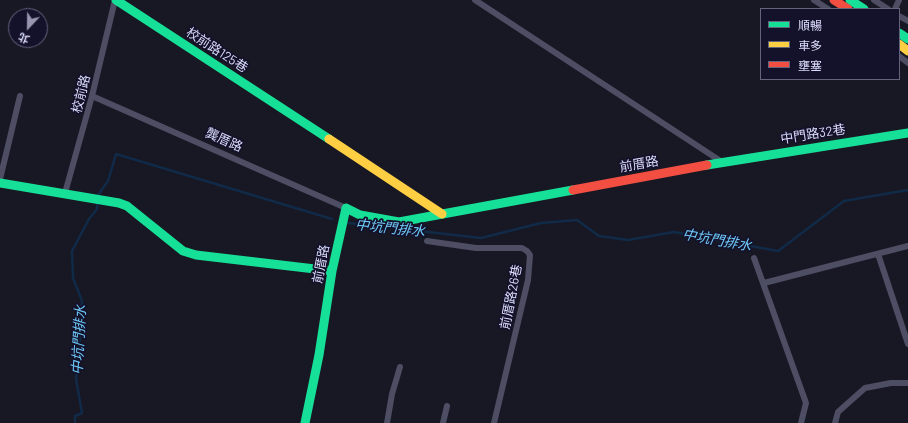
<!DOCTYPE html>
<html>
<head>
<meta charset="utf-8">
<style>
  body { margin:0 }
  #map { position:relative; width:908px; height:423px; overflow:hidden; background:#181824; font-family:Barlow,"Noto Sans TC",sans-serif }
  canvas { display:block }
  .legend { position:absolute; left:760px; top:8px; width:140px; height:72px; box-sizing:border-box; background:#13122a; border:1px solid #63637e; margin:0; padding:5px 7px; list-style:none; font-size:12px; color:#dcdcfd }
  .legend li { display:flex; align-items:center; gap:8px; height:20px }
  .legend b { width:20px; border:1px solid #63637e }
  .north { position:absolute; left:8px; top:8px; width:40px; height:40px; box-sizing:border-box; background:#13122a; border:1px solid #63637e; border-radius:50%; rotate:202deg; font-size:11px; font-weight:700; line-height:16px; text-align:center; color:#dcdcfd }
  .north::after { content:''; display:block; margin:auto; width:14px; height:18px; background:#9797b1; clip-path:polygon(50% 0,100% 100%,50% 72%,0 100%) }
</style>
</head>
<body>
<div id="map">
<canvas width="908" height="423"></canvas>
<ul class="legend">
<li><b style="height:5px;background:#16e098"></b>順暢</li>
<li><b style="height:5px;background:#ffcf43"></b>車多</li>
<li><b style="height:5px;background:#f24e42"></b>壅塞</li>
</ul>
<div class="north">北</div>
</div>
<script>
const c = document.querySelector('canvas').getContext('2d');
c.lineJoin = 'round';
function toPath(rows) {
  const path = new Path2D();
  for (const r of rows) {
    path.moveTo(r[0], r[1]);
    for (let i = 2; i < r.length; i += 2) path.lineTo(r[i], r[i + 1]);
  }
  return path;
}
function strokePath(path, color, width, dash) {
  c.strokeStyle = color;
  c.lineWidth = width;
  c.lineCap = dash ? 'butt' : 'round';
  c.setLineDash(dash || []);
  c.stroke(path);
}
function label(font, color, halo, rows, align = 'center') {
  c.font = font + ' Barlow,"Noto Sans TC",sans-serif';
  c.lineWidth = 3.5;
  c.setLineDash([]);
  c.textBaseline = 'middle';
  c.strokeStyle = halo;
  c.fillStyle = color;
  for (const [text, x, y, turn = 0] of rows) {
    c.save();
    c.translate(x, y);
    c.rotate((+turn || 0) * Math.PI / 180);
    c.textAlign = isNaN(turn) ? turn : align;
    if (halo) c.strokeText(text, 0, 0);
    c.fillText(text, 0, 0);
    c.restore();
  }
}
const stream = toPath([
  [348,223,481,238,541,223,577,220,599,236,628,240,674,232,778,251,844,201,908,190],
  [75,423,75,416,82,413,76,379,79,356,82,301,73,278,72,251,89,219,97,209,98,195,108,181,116,154,332,219]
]);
const street = toPath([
  [475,0,722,162],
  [814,0,828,9],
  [874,0,888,9],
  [895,9,899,0],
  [899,16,908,21],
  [899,56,908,63],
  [92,96,346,208],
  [0,179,20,96],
  [65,193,92,96,115,0],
  [427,241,476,248,522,248,527,251,530,255,528,280,494,423],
  [878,254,908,344],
  [754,258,806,403,801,423],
  [764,283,908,246],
  [387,423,392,394,400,367],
  [443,423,447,406],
  [835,423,838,412,865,388,891,383,908,383]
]);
const fast = toPath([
  [116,0,329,139],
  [850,0,864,9],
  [899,33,908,39],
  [707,165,908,133],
  [0,183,119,203,127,206,183,251,196,255,332,271],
  [305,423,319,355,332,271,346,208,360,215,399,222,573,190]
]);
const slow = toPath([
  [899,44,908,51],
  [329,139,442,214]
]);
const jam = toPath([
  [834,0,848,9],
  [573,190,707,165]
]);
const streetNames = [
  ["校前路125巷",217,50,33],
  ["校前路",81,94,-76],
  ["中門路32巷",813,134,-9],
  ["龔厝路",224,140,24],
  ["前厝路",639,164,-10],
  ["前厝路",321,264,-79],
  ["前厝路26巷",511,297,-79]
];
const waterNames = [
  ["中坑門排水",390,228,6],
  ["中坑門排水",717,240,10],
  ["中坑門排水",79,340,-87]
];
strokePath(stream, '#102a47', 2.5);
strokePath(street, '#4d4e64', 6);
strokePath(fast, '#16e098', 9);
strokePath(slow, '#ffcf43', 9);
strokePath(jam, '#f24e42', 9);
label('13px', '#dcdcfd', '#13122a', streetNames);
label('italic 14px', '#6fc9f9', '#13122a', waterNames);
</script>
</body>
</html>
